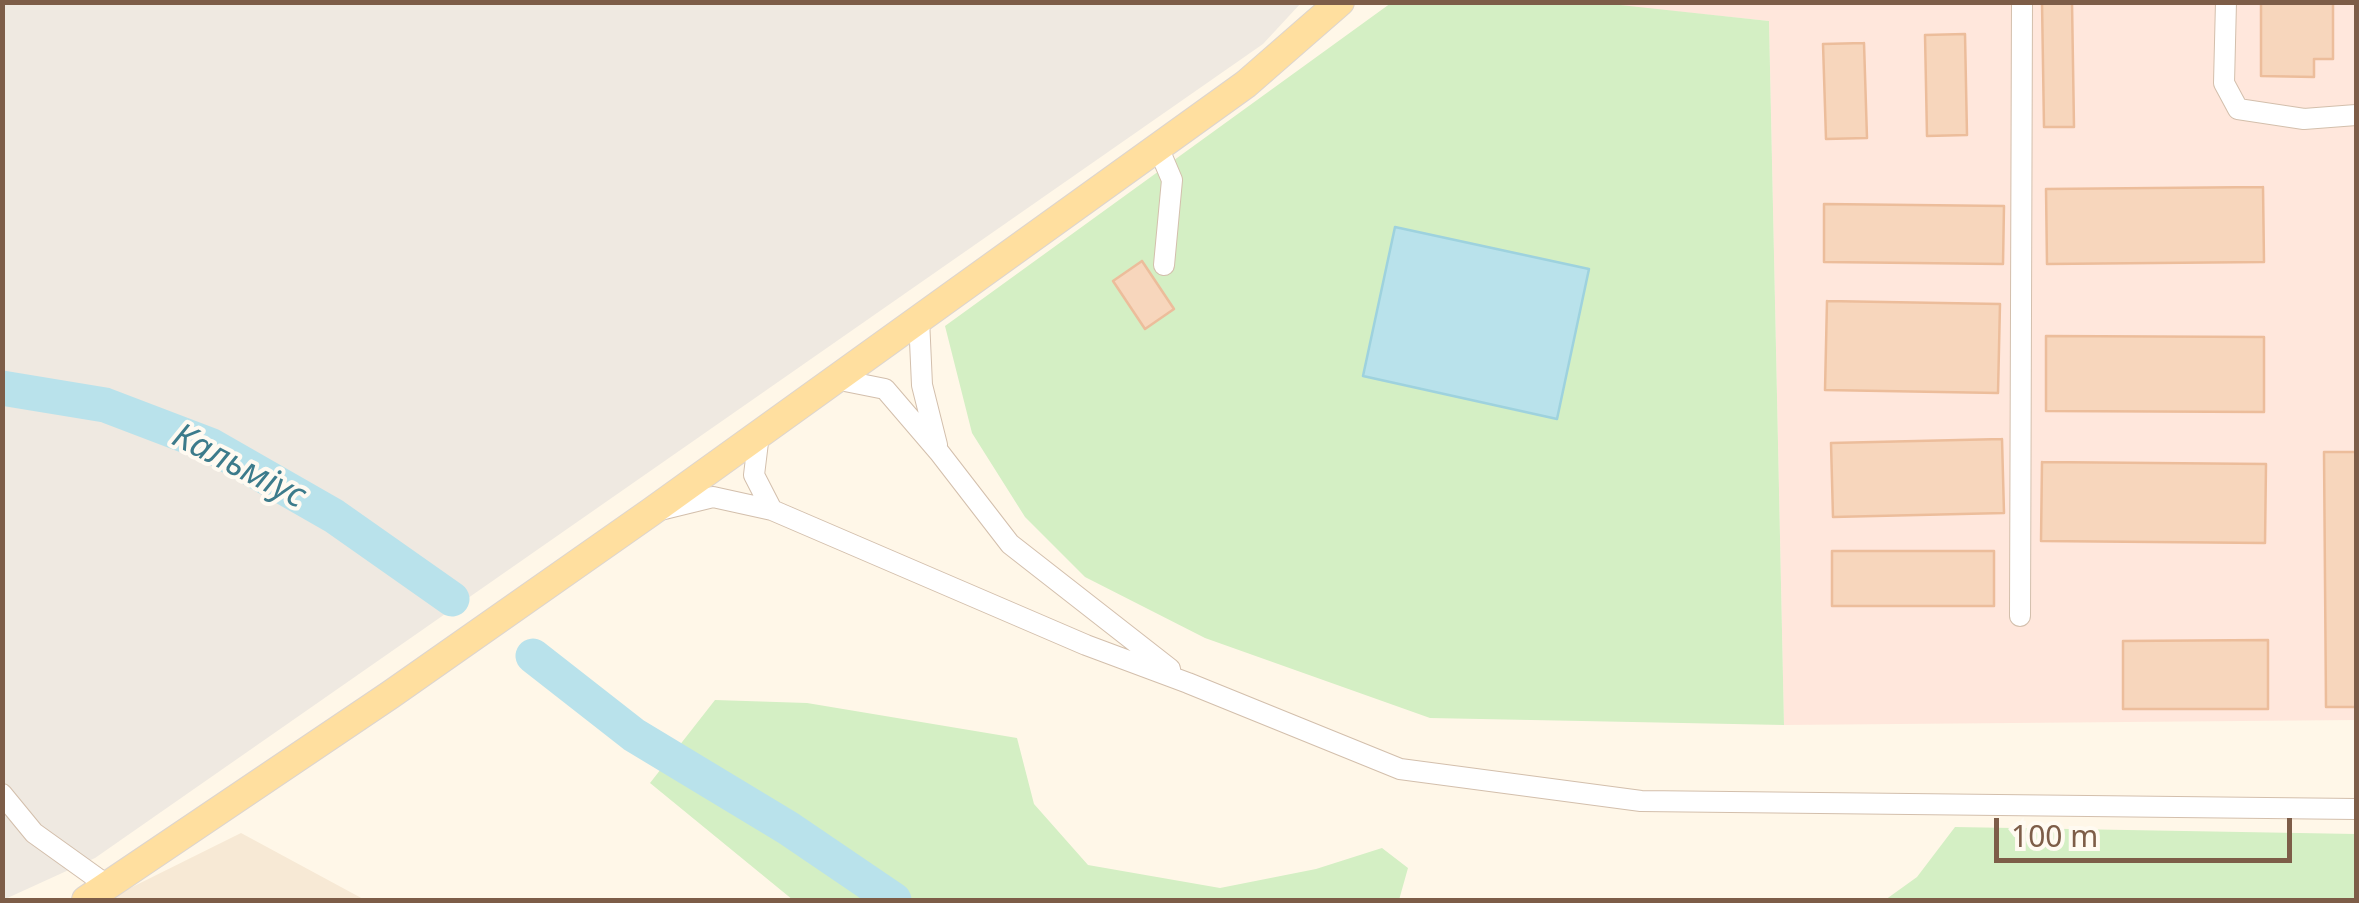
<!DOCTYPE html>
<html>
<head>
<meta charset="utf-8">
<style>
  body { margin:0 }
  #map { position:relative; width:2359px; height:903px; overflow:hidden; background:#fff7e8; font-family:"Noto Sans",sans-serif }
  canvas { display:block }
  .frame { position:absolute; inset:0; border:5px solid #7d5d48; pointer-events:none }
  .scale { position:absolute; left:1994px; top:818px; width:298px; height:45px; box-sizing:border-box; border:5px solid #7d5d48; border-top:0; padding-left:12px; font-size:30px; line-height:35px; white-space:nowrap; color:#7d5d48; -webkit-text-stroke:8px #fffaf1; paint-order:stroke }
</style>
</head>
<body>
<div id="map">
<canvas width="2359" height="903"></canvas>
<div class="frame"></div>
<div class="scale">100 m</div>
</div>
<script>
const c = document.querySelector('canvas').getContext('2d');
c.lineJoin = 'round';
function fillPath(path, color) {
  c.fillStyle = color;
  c.fill(path, 'evenodd');
}
function toPath(rows) {
  const path = new Path2D();
  for (const r of rows) {
    path.moveTo(r[0], r[1]);
    for (let i = 2; i < r.length; i += 2) path.lineTo(r[i], r[i + 1]);
  }
  return path;
}
function strokePath(path, color, width, dash) {
  c.strokeStyle = color;
  c.lineWidth = width;
  c.lineCap = dash ? 'butt' : 'round';
  c.setLineDash(dash || []);
  c.stroke(path);
}
function label(font, color, halo, rows, align = 'center') {
  c.font = font + ' "Noto Sans",sans-serif';
  c.lineWidth = 8;
  c.setLineDash([]);
  c.textBaseline = 'middle';
  c.strokeStyle = halo;
  c.fillStyle = color;
  for (const [text, x, y, turn = 0] of rows) {
    c.save();
    c.translate(x, y);
    c.rotate((+turn || 0) * Math.PI / 180);
    c.textAlign = isNaN(turn) ? turn : align;
    if (halo) c.strokeText(text, 0, 0);
    c.fillText(text, 0, 0);
    c.restore();
  }
}
const residential = toPath([
  [241,833,365,900,106,900]
]);
const commercial = toPath([
  [1592,3,2356,3,2356,720,1784,725,1769,21]
]);
const industrial = toPath([
  [3,3,1301,3,1263,44,95,858,3,900]
]);
const green = toPath([
  [1592,2,1769,21,1784,725,1430,718,1205,638,1085,577,1025,517,972,433,945,326,1391,3],
  [715,700,807,703,1017,738,1034,804,1088,865,1220,888,1316,869,1382,848,1408,868,1399,900,793,900,650,783],
  [1955,827,2356,834,2356,900,1885,900,1917,877]
]);
const water = toPath([
  [1395,227,1589,269,1557,419,1363,376,1395,227]
]);
const river = toPath([
  [2,388,105,405,210,445,334,516,452,599],
  [533,656,634,735,788,828,894,900]
]);
const building = toPath([
  [2042,2,2072,2,2074,127,2044,127,2042,2],
  [2261,2,2333,2,2333,59,2314,59,2314,77,2261,76,2261,2],
  [1965,34,1967,135,1927,136,1925,35,1965,34],
  [1864,43,1867,138,1826,139,1823,44,1864,43],
  [2263,187,2264,262,2047,264,2046,189,2263,187],
  [1824,204,2004,206,2003,264,1824,262,1824,204],
  [1142,261,1174,309,1145,329,1113,281,1142,261],
  [1827,301,2000,304,1998,393,1825,390,1827,301],
  [2046,336,2264,337,2264,412,2046,411,2046,336],
  [2002,439,2004,513,1833,517,1831,443,2002,439],
  [2324,452,2356,452,2356,707,2326,707,2324,452],
  [2042,462,2266,464,2265,543,2041,541,2042,462],
  [1832,551,1994,551,1994,606,1832,606,1832,551],
  [2268,640,2268,709,2123,709,2123,641,2268,640]
]);
const minor = toPath([
  [2226,2,2224,83,2238,109,2304,119,2356,115],
  [1158,147,1172,180,1164,265],
  [919,319,922,385,937,445],
  [835,379,885,389,939,452,1010,544,1170,669],
  [759,434,754,475,772,510],
  [660,510,713,497,772,510,1086,645,1188,683,1400,769,1641,801,2356,809],
  [2020,616,2022,2],
  [2,794,34,833,108,886]
]);
const major = toPath([
  [86,900,390,695,651,512,1246,84,1340,2]
]);
const waterNames = [
  ["Кальміус",239,467,27]
];
fillPath(residential, '#f7e9d5');
fillPath(commercial, '#ffe7dc');
fillPath(industrial, '#efe9e1');
fillPath(green, '#d4efc4');
fillPath(water, '#b9e2eb');
strokePath(water, '#9ed2de', 2.5);
strokePath(river, '#b9e2eb', 35);
fillPath(building, '#f7d6bc');
strokePath(building, '#ecbd9b', 2.5);
strokePath(minor, '#d3bfac', 22);
strokePath(major, '#ddd5cf', 30);
strokePath(minor, '#fff', 20);
strokePath(major, '#ffdf9f', 28);
label('italic 35px', '#3c7b8b', '#fffaf1', waterNames);
</script>
</body>
</html>
